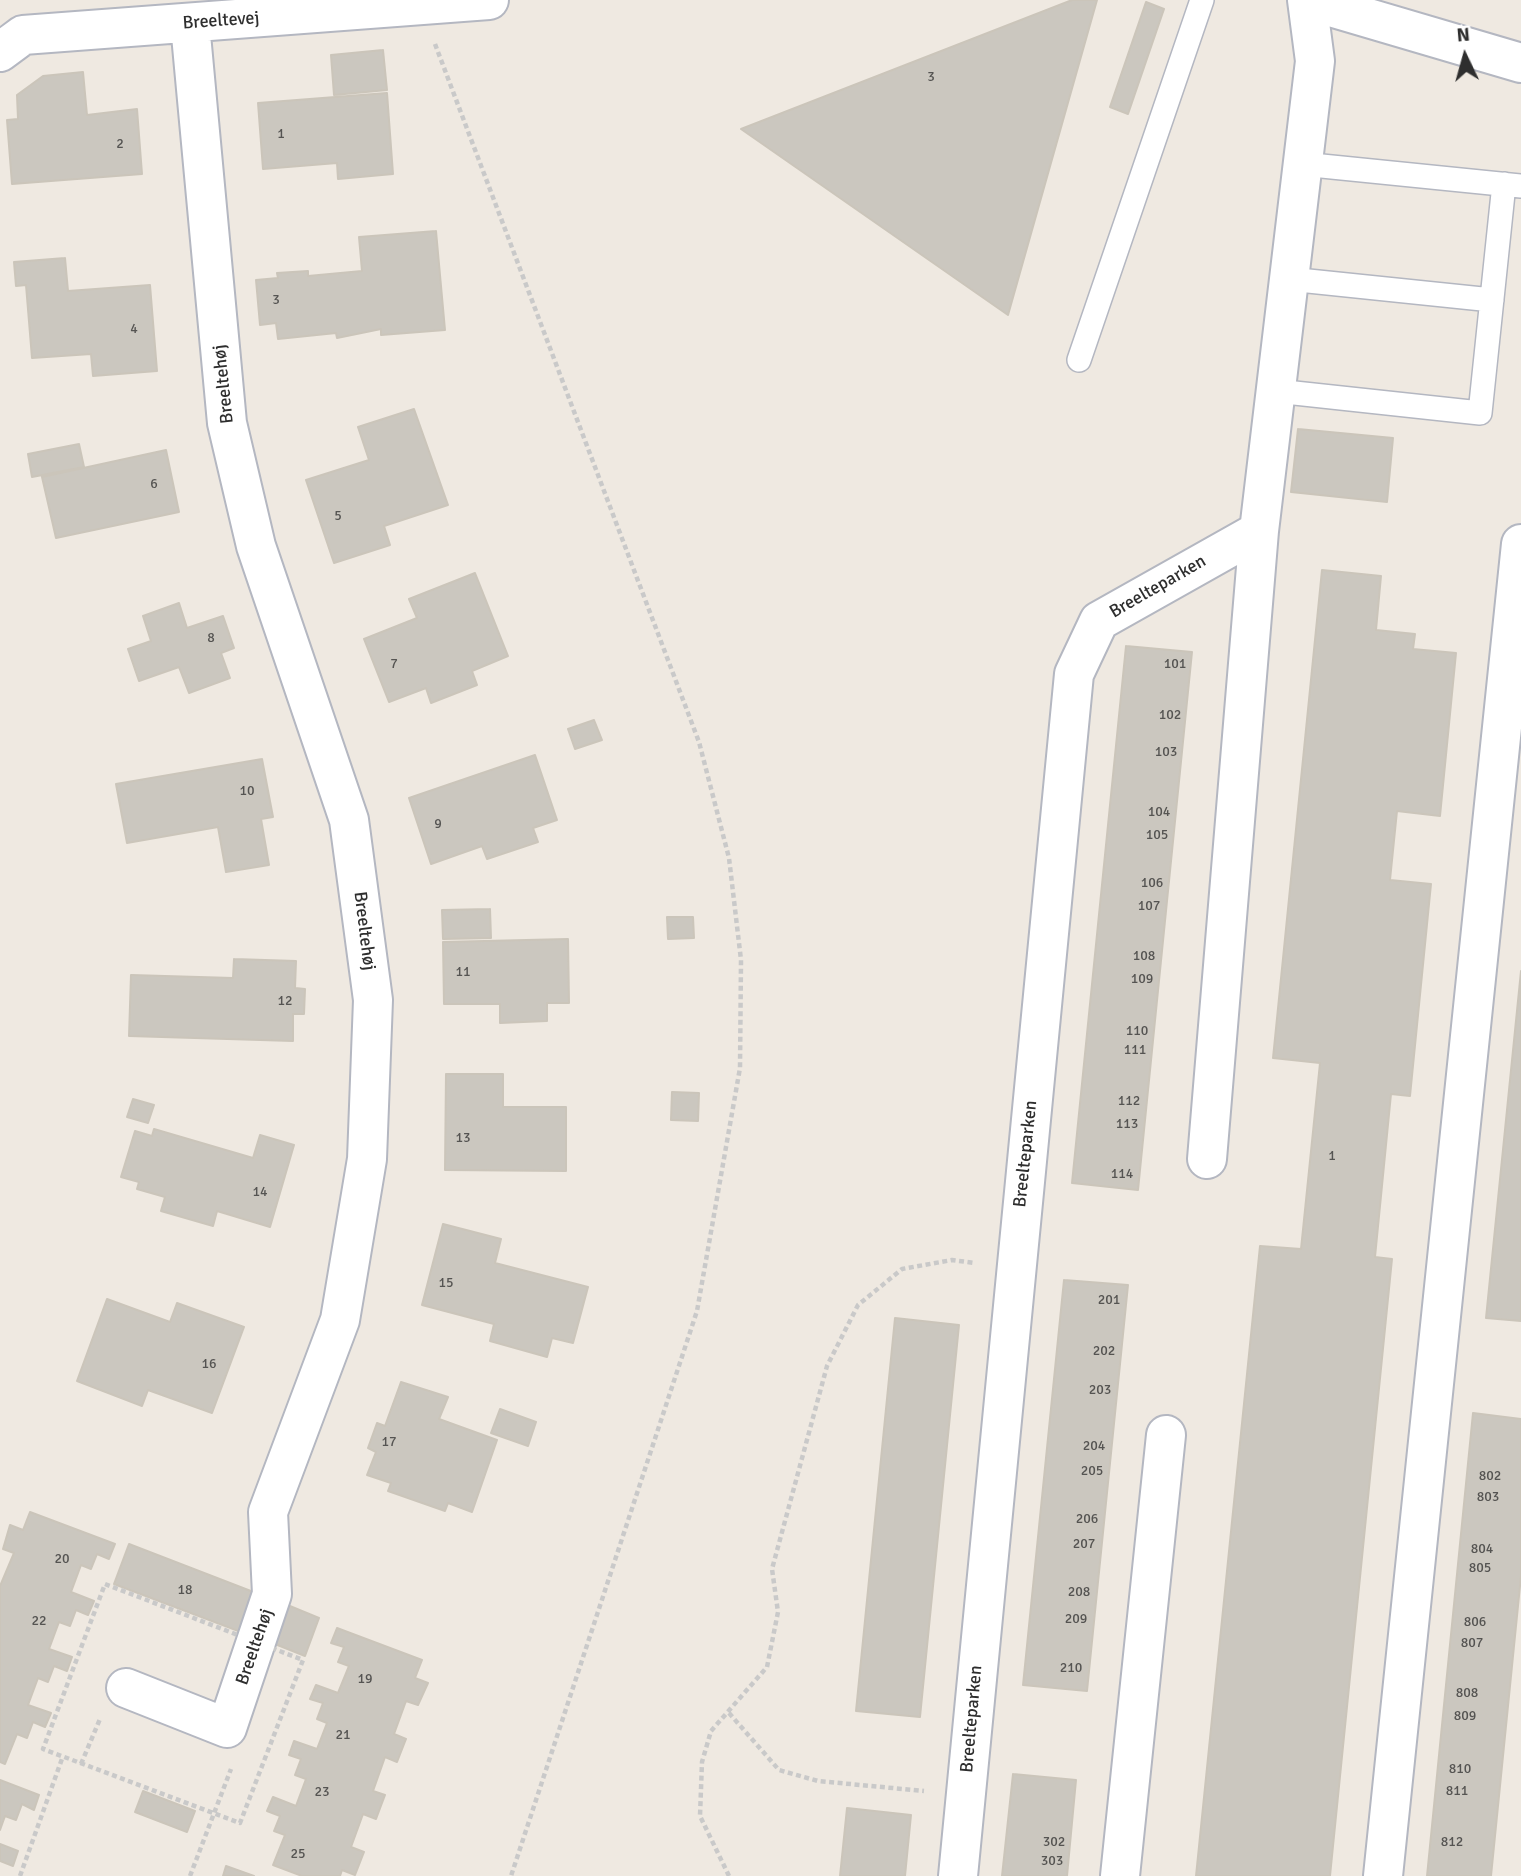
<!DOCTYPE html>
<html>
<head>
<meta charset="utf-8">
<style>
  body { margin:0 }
  #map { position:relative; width:1521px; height:1876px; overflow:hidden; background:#efe9e1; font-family:Signika,sans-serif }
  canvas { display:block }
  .north { position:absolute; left:1430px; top:21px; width:70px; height:70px; -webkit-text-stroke:5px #fff; paint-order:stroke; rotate:355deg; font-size:19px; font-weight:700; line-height:28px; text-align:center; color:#2e2e2e }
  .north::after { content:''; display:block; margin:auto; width:24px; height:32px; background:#2e2e2e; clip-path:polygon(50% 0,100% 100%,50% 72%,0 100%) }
</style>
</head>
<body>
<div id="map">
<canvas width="1521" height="1876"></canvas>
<div class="north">N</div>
</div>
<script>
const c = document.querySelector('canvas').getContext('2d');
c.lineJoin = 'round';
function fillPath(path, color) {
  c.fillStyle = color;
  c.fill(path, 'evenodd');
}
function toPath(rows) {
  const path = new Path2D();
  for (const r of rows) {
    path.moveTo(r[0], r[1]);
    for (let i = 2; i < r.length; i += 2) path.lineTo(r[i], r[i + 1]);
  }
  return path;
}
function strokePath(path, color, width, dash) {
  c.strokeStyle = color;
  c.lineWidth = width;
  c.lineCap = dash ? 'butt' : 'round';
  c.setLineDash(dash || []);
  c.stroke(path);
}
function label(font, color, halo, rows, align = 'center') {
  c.font = font + ' Signika,sans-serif';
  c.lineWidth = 7;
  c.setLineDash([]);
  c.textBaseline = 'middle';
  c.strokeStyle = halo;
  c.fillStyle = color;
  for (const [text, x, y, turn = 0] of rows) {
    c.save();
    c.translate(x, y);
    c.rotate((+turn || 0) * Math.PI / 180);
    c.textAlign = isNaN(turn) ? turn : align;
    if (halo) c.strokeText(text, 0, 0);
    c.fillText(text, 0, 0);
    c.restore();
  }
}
const building = toPath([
  [1072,0,1097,0,1008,315,741,129,1072,0],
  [1146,2,1164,9,1128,114,1110,107,1146,2],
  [383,50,387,90,334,95,331,55,383,50],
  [83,72,87,115,137,109,142,174,12,184,7,120,18,119,17,95,43,76,83,72],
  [387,93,393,174,338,179,337,163,263,169,258,103,387,93],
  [436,231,445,330,381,335,381,329,337,338,336,333,278,339,276,323,260,325,256,280,278,278,277,273,308,271,308,276,362,271,359,237,436,231],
  [65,258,68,291,150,285,157,371,93,376,91,354,32,358,26,285,16,286,14,262,65,258],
  [414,409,448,505,384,526,390,545,334,563,306,480,369,460,358,427,414,409],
  [1298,429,1393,438,1387,502,1291,492,1298,429],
  [79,444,84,467,32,477,28,454,79,444],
  [166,450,179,512,56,538,42,477,166,450],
  [1322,570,1381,576,1376,630,1415,634,1413,649,1456,653,1440,816,1397,811,1390,880,1431,884,1410,1096,1391,1094,1375,1257,1392,1259,1330,1876,1196,1876,1260,1246,1301,1249,1320,1063,1273,1058,1322,570],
  [475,573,508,656,472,671,477,685,431,703,426,688,389,702,364,639,417,618,409,599,475,573],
  [179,603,187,628,223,616,234,648,221,653,230,678,189,693,179,667,139,681,128,649,151,641,143,616,179,603],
  [1126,646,1192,652,1138,1190,1072,1183,1126,646],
  [594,720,602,740,575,749,568,729,594,720],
  [535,755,557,820,533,828,538,842,487,859,482,846,431,864,409,798,535,755],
  [262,759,273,817,261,819,269,865,226,872,218,827,127,843,116,784,262,759],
  [490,909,491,938,443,939,442,910,490,909],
  [667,917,693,917,694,938,668,939,667,917],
  [568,939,569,1003,547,1003,547,1021,500,1023,500,1004,444,1004,443,942,568,939],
  [234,959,296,961,295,988,305,989,304,1014,293,1014,293,1041,129,1036,131,975,233,978,234,959],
  [1521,971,1521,1321,1486,1318,1521,971],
  [446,1074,503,1074,503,1107,566,1107,566,1171,445,1170,446,1074],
  [672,1092,699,1093,698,1121,671,1120,672,1092],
  [133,1099,154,1105,148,1123,127,1117,133,1099],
  [154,1129,253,1158,260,1135,294,1145,270,1227,217,1211,213,1226,161,1211,165,1197,137,1189,139,1182,121,1177,135,1131,152,1136,154,1129],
  [443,1224,501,1239,495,1263,588,1287,573,1343,552,1338,547,1357,490,1341,494,1324,422,1305,443,1224],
  [1064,1280,1128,1285,1087,1691,1023,1685,1064,1280],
  [107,1299,170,1322,177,1303,244,1327,212,1413,148,1390,142,1406,77,1381,107,1299],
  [895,1318,959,1325,920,1717,856,1711,895,1318],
  [401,1382,448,1397,439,1419,497,1440,472,1512,448,1503,445,1511,388,1491,391,1483,367,1475,376,1452,368,1448,377,1423,385,1426,401,1382],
  [500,1409,536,1422,528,1446,491,1433,500,1409],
  [1473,1413,1521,1419,1521,1576,1491,1876,1427,1876,1473,1413],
  [30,1512,115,1544,109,1559,97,1554,91,1569,81,1565,71,1592,94,1601,88,1615,76,1610,70,1626,59,1622,49,1649,72,1657,67,1671,54,1666,48,1682,38,1678,28,1705,51,1713,45,1727,33,1722,27,1738,17,1734,5,1764,0,1762,0,1586,14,1553,3,1549,10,1525,23,1530,30,1512],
  [129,1544,256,1593,241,1632,114,1584,129,1544],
  [285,1604,319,1618,305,1656,270,1642,285,1604],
  [337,1628,422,1660,415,1678,428,1683,418,1705,406,1701,394,1734,406,1739,397,1762,385,1757,373,1791,385,1795,376,1819,363,1814,351,1847,364,1852,355,1875,342,1870,340,1876,302,1876,273,1865,285,1835,274,1831,280,1816,267,1811,273,1797,296,1806,306,1779,295,1775,301,1759,289,1755,294,1741,317,1749,327,1723,317,1719,323,1703,310,1699,316,1685,338,1693,349,1666,338,1662,344,1647,331,1643,337,1628],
  [1013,1774,1076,1780,1067,1876,1002,1876,1013,1774],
  [0,1780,39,1795,34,1810,22,1804,16,1820,5,1816,0,1830,0,1780],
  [143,1791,195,1811,187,1832,135,1812,143,1791],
  [847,1808,911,1815,905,1876,840,1876,847,1808],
  [0,1844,18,1851,13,1866,0,1861,0,1844],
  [226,1866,254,1876,223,1876,226,1866]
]);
const path = toPath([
  [435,44,699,742,729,858,741,960,740,1068,697,1311,511,1876],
  [105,1584,303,1660,240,1823,43,1749,105,1584],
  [729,1713,779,1770,818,1781,924,1791],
  [81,1764,100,1719],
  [20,1876,63,1756],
  [190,1876,231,1769],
  [729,1876,700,1816,702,1762,711,1731,767,1667,778,1612,772,1569,827,1366,858,1305,902,1269,952,1260,975,1263]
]);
const service = toPath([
  [1302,164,1521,186],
  [1289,279,1492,300],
  [1079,360,1202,0],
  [1276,391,1480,413,1504,184]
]);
const minor = toPath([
  [1307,0,1521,63],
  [0,52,23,35,489,0],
  [1207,1159,1259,531,1315,61,1307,0],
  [126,1688,227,1728,272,1594,268,1512,340,1320,367,1159,373,1000,349,820,256,546,227,423,190,24],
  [958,1876,1074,674,1099,621,1259,531],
  [1120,1876,1166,1435],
  [1383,1876,1521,544]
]);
const numberNames = [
  ["3",931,77],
  ["1",281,134],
  ["2",120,144],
  ["3",276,300],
  ["4",134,329],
  ["6",154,484],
  ["5",338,516],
  ["8",211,638],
  ["7",394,664],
  ["101",1175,664],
  ["102",1170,715],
  ["103",1166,752],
  ["10",247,791],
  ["104",1159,812],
  ["9",438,824],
  ["105",1157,835],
  ["106",1152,883],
  ["107",1149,906],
  ["108",1144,956],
  ["11",463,972],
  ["109",1142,979],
  ["12",285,1001],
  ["110",1137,1031],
  ["111",1135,1050],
  ["112",1129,1101],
  ["113",1127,1124],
  ["13",463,1138],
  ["1",1332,1156],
  ["114",1122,1174],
  ["14",260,1192],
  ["15",446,1283],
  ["201",1109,1300],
  ["202",1104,1351],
  ["16",209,1364],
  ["203",1100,1390],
  ["17",389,1442],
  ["204",1094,1446],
  ["205",1092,1471],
  ["802",1490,1476],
  ["803",1488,1497],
  ["206",1087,1519],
  ["207",1084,1544],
  ["804",1482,1549],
  ["20",62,1559],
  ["805",1480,1568],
  ["18",185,1590],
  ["208",1079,1592],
  ["209",1076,1619],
  ["22",39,1621],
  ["806",1475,1622],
  ["807",1472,1643],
  ["210",1071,1668],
  ["19",365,1679],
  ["808",1467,1693],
  ["809",1465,1716],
  ["21",343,1735],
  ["810",1460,1769],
  ["811",1457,1791],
  ["23",322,1792],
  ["302",1054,1842],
  ["812",1452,1842],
  ["25",298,1854],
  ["303",1052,1861]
];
const streetNames = [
  ["Breeltevej",221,21,-4],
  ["Breeltehøj",224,384,-96],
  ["Breelteparken",1158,587,-30],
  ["Breeltehøj",364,931,83],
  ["Breelteparken",1026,1154,-84],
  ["Breeltehøj",255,1647,-71],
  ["Breelteparken",972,1719,-85]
];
fillPath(building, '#cbc7bf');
strokePath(building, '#cbc5ba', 2);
strokePath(service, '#b4b7c1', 26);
strokePath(minor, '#b4b7c1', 42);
strokePath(path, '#c9c9c9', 4.5, [5, 3.5]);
strokePath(service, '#fff', 23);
strokePath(minor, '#fff', 38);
label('14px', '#555452', null, numberNames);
label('18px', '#2e2e2e', '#fff', streetNames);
</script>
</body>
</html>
